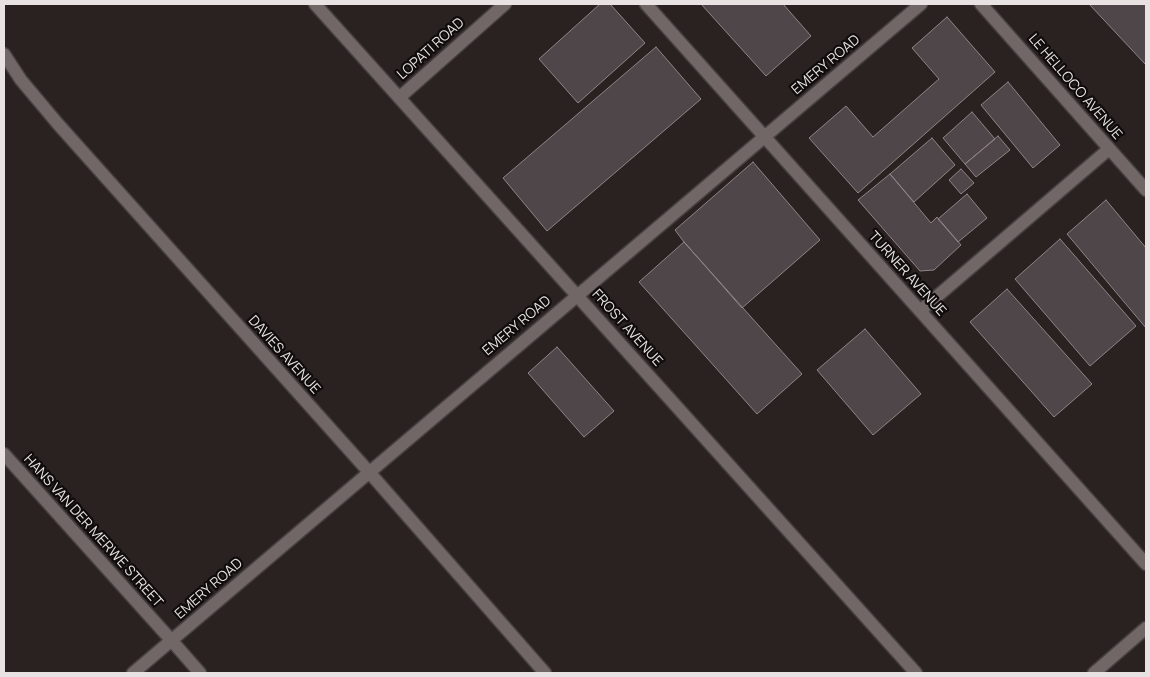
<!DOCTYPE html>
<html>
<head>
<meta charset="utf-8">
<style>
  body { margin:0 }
  #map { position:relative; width:1150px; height:677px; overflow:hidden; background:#2a2221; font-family:Manrope,sans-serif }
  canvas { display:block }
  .frame { position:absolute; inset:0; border:5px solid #e8e3e2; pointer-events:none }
</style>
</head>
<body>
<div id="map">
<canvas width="1150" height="677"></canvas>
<div class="frame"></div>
</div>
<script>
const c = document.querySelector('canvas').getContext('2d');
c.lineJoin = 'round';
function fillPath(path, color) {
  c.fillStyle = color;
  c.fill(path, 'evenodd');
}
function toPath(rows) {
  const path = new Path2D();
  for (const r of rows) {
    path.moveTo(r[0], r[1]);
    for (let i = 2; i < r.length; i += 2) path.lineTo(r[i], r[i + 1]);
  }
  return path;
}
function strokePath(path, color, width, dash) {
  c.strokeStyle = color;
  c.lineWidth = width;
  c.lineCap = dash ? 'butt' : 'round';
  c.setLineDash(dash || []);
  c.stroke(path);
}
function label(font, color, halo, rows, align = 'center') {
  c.font = font + ' Manrope,sans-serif';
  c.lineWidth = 4.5;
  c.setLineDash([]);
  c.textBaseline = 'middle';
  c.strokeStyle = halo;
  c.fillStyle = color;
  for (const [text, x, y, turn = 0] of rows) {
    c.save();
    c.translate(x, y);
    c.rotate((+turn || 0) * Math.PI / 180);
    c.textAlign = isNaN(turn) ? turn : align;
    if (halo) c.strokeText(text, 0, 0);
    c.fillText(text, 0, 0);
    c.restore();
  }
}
const building = toPath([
  [600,4,610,4,645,43,578,103,539,59,600,4],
  [701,4,783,4,811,36,766,76,701,4],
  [1089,4,1146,4,1146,65,1089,4],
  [947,17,995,72,858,193,809,138,846,106,873,137,939,79,912,48,947,17],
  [656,47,701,99,547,231,503,178,656,47],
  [1008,82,1060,145,1033,168,981,105,1008,82],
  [972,112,995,139,965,164,943,138,972,112],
  [998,136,1010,150,976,177,965,164,998,136],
  [932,138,955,165,914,202,890,174,932,138],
  [753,162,820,240,742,308,684,242,675,230,753,162],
  [961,169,974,183,961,194,949,180,961,169],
  [890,174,931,223,937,217,961,245,934,270,920,271,858,200,890,174],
  [967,194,987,218,958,242,938,219,967,194],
  [1106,200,1146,248,1146,328,1067,234,1106,200],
  [1060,239,1136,326,1090,366,1015,279,1060,239],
  [684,242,802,374,757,414,639,282,684,242],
  [1007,289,1092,384,1054,417,970,322,1007,289],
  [865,329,921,394,873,435,817,370,865,329],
  [557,347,614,411,584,437,528,373,557,347]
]);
const minor = toPath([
  [315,4,916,673],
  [646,4,1146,564],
  [981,4,1146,190],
  [4,54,21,80,58,124,369,472,545,673],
  [400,97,505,4],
  [920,311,1109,149],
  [4,454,172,641,200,673],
  [133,673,921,4],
  [1094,673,1146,628]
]);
const streetNames = [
  ["LOPATI ROAD",431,49,-42],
  ["EMERY ROAD",826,65,-40],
  ["LE HELLOCO AVENUE",1075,87,49],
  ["TURNER AVENUE",907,274,48],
  ["EMERY ROAD",517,326,-40],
  ["FROST AVENUE",627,328,48],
  ["DAVIES AVENUE",284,355,48],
  ["HANS VAN DER MERWE STREET",93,531,48],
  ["EMERY ROAD",209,589,-41]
];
fillPath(building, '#4f4649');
strokePath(building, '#8f8588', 1);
strokePath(minor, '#463f3f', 15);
strokePath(minor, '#716766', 12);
label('14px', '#e8e3e2', '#100c0c', streetNames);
</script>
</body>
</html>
